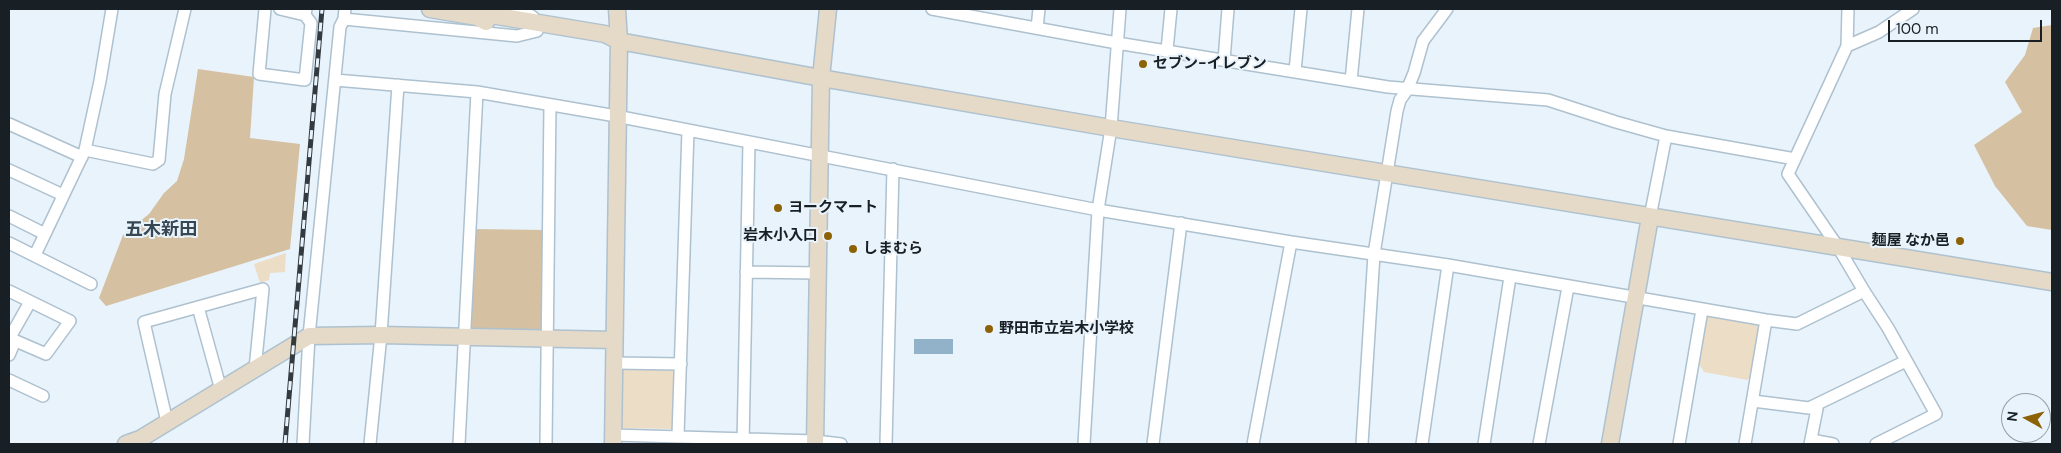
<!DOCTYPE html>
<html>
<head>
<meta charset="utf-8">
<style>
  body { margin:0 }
  #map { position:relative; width:2061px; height:453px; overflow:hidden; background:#e8f3fc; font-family:"DM Sans",sans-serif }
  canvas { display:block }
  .frame { position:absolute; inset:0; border:10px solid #192025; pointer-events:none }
  .north { position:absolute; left:2001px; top:393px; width:50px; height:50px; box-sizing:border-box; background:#e8f3fc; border:1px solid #959fa6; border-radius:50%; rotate:277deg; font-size:14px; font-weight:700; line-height:20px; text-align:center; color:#192025 }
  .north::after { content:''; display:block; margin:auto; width:18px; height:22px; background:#8d6206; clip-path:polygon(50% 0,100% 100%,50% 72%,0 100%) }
  .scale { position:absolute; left:1888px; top:20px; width:154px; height:22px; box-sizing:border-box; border:2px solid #192025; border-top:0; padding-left:6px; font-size:15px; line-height:18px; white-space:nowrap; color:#192025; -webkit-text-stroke:4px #e8f3fc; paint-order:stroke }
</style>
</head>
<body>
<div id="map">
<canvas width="2061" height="453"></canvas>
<div class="frame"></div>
<div class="north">N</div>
<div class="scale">100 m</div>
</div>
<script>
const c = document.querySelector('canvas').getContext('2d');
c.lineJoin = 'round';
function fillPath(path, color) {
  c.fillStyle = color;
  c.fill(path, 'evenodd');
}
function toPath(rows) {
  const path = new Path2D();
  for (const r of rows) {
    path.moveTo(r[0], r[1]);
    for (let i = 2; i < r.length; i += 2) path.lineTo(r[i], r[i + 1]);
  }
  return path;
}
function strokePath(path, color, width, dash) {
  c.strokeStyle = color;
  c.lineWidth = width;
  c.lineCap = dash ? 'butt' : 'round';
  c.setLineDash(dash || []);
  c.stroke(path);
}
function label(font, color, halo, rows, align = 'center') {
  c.font = font + ' "DM Sans","Noto Sans JP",sans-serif';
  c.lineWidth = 4;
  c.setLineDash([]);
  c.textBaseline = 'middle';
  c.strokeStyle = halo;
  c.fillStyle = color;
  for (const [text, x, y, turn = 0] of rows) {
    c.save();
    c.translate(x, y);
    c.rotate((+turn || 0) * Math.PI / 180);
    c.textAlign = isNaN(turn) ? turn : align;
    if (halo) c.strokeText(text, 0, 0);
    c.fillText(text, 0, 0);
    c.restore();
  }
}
const green = toPath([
  [286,253,285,272,270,273,269,280,260,283,254,264],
  [1711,314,1758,322,1761,328,1753,375,1747,380,1704,372,1699,364,1706,319],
  [619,367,676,368,674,429,618,428]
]);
const forest = toPath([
  [2052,25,2052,230,2027,226,1995,186,1974,145,2022,112,2005,82,2025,55,2033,28],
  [198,69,254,77,250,138,300,144,290,249,106,306,99,298,123,235,149,214,164,193,177,181,184,159],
  [474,229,545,230,541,334,470,331]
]);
const water = toPath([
  [914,339,953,339,953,354,914,354]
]);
const street = toPath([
  [265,9,259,74,305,80,311,23,305,15,306,9],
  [280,9,305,15],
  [509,9,528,14,533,17],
  [932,9,1117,43,1388,87,1548,100,1616,122,1666,136,1795,159],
  [1848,9,1847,46,1788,174,1838,247,1864,291,1888,328,1936,414,1876,444],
  [344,19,517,36,537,31],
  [1037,28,1039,9],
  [1847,46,1879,32,1913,9],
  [1167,50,1171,9],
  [1224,60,1228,9],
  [1295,71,1301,9],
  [335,80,477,92,616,116,1098,210,1291,242,1448,265,1766,320,1797,324,1864,291],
  [1351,81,1358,9],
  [9,124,82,157],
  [85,150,153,164,159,160,165,94,185,9],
  [9,170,63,195],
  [9,216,45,234],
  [1650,217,1666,136],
  [9,243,91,284],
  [35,255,85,150,100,81,112,9],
  [746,272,818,273],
  [9,291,70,321,46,354,9,338],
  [198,307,221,390],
  [9,339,30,302],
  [9,355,15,341],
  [614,363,681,364],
  [9,380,43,396],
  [1753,401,1817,409,1810,444],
  [1809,408,1906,361],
  [167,422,144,322,263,289,255,369],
  [613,435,815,441,841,444],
  [678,436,688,130],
  [1811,440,1833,444],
  [303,444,309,336,340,27,344,19,345,9],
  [370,444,381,335,398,85],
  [459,444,477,92],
  [546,444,550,105],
  [743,444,749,142],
  [886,444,893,169],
  [1084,444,1098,210,1111,128,1120,9],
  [1153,444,1181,223],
  [1253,444,1291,242],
  [1362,444,1374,254,1397,111,1400,100,1407,90,1414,73,1423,41,1447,9],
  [1422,444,1448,265],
  [1484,444,1510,277],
  [1539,444,1568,287],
  [1679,444,1702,310],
  [1745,444,1766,320]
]);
const secondary = toPath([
  [430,9,477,17,486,22],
  [477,17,491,15,605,34,619,41,821,78,1111,128,2052,282],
  [126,444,140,439,309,336,381,335,614,340],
  [613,444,619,41,617,9],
  [815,444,821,78,828,9],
  [1610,444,1650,217]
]);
const rail = toPath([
  [285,444,322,9]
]);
const markers = [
  [1143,64,5,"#8d6206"],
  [778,208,5,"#8d6206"],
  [828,236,5,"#8d6206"],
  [1960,241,5,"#8d6206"],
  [853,249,5,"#8d6206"],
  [989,329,5,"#8d6206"]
];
const poiNames = [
  ["セブン-イレブン",1153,64],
  ["ヨークマート",788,208],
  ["岩木小入口",818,236,"right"],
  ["麺屋 なか邑",1950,241,"right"],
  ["しまむら",863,249],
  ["野田市立岩木小学校",999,329]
];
const quarterNames = [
  ["五木新田",161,230]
];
fillPath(green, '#ecddc6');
fillPath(forest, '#d5c0a1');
fillPath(water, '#92b2c9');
strokePath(street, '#aec1cf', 14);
strokePath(secondary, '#aec1cf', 19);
strokePath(street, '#fff', 11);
strokePath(secondary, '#e5dac7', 16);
strokePath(rail, '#333b40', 5);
strokePath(rail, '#e8f3fc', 3, [9]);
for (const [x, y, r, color] of markers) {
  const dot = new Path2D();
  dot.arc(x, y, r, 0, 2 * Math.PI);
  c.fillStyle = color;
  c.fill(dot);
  strokePath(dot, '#e8f3fc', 2);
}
label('bold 15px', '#192025', '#e8f3fc', poiNames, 'left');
label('bold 18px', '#384853', '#e8f3fc', quarterNames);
</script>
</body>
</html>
